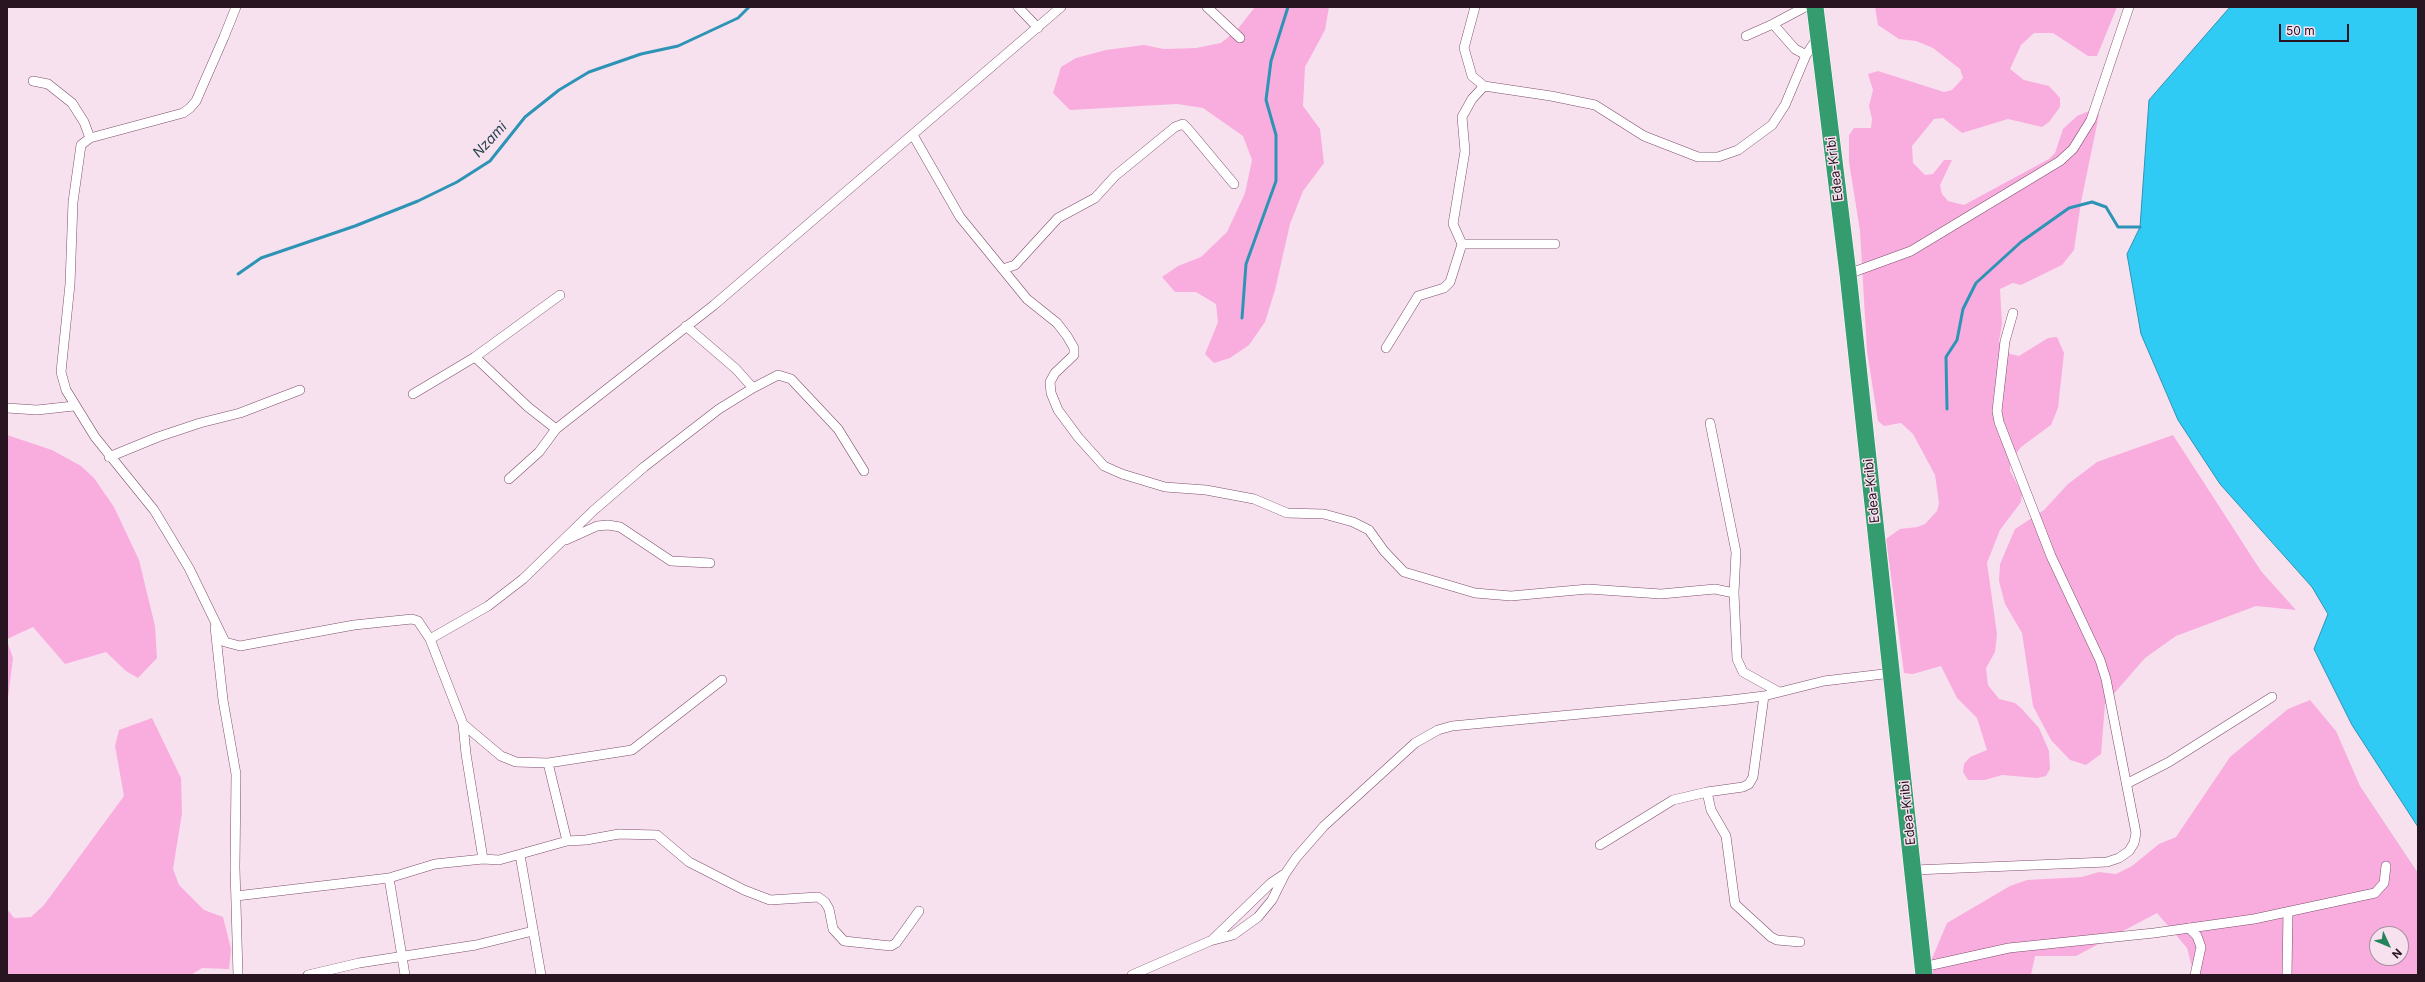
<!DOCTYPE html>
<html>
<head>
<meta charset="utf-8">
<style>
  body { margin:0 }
  #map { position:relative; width:2425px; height:982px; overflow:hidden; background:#f8e1ef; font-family:Inter,sans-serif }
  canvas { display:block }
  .frame { position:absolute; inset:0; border:8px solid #291522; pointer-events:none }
  .north { position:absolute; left:2369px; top:926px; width:40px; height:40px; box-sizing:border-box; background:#f8e1ef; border:1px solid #a58f9d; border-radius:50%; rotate:134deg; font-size:11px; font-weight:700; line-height:16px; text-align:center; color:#291522 }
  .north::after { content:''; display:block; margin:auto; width:14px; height:18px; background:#24835b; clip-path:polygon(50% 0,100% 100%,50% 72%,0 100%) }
  .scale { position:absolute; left:2279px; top:24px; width:70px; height:18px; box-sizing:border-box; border:2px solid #291522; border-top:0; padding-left:5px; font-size:12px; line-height:14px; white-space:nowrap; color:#291522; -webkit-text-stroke:3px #f8e1ef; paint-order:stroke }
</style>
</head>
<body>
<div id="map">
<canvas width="2425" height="982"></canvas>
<div class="frame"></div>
<div class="north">N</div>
<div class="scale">50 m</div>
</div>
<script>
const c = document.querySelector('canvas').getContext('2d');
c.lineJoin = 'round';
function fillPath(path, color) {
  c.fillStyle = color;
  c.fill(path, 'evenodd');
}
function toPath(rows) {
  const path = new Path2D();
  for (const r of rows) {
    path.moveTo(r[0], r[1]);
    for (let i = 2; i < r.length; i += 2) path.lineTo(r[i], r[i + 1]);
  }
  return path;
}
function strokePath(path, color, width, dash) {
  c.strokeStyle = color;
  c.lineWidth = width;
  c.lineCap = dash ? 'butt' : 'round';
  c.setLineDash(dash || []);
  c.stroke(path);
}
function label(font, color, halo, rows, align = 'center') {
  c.font = font + ' Inter,sans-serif';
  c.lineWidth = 3;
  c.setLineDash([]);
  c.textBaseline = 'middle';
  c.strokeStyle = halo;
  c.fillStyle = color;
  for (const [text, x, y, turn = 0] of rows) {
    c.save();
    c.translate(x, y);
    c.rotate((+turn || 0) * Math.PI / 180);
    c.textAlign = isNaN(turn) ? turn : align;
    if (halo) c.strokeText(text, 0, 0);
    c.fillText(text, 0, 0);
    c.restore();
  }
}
const green = toPath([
  [1255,7,1329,7,1325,30,1305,67,1303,106,1320,129,1324,163,1303,191,1290,224,1275,290,1265,322,1249,345,1230,358,1214,363,1205,354,1218,322,1216,304,1196,292,1175,292,1162,277,1178,266,1201,257,1227,232,1245,193,1252,160,1243,136,1203,108,1177,104,1070,110,1053,93,1061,67,1076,58,1106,50,1144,45,1164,49,1196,48,1221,43,1237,30],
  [1875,7,2117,7,2097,56,2088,56,2053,33,2034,33,2021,45,2010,69,2024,80,2049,86,2060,98,2060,107,2049,122,2042,127,2008,119,1962,133,1943,118,1934,119,1912,146,1913,163,1925,175,1933,174,1944,160,1952,160,1940,185,1942,194,1948,201,1964,205,2049,159,2055,153,2063,129,2077,116,2094,109,2099,115,2081,202,2074,250,2062,265,2021,285,2013,283,2000,289,2002,324,1999,341,2010,354,2019,356,2048,338,2057,337,2064,353,2058,408,2051,425,2021,447,2010,462,2010,471,2022,493,2021,502,2000,530,1987,563,1997,634,1995,652,1986,668,1988,685,1999,699,2015,703,2022,709,2039,728,2049,751,2050,769,2046,776,2037,778,2002,775,1985,780,1968,780,1963,772,1964,764,1970,757,1987,750,1977,718,1957,698,1941,666,1913,674,1904,673,1886,539,1900,529,1917,527,1925,524,1937,511,1939,503,1935,475,1913,434,1901,423,1884,426,1878,421,1867,351,1860,231,1849,162,1849,135,1854,128,1871,128,1872,119,1869,106,1873,90,1868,74,1878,71,1944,92,1952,90,1963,78,1960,69,1933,48,1916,41,1899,39,1878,25],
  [7,435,52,450,81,466,94,478,114,507,139,560,155,626,157,658,138,678,126,671,106,652,65,664,33,627,7,639],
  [2173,435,2261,571,2296,610,2256,606,2176,636,2145,658,2105,704,2101,754,2086,765,2070,760,2051,740,2033,706,2022,633,2005,604,1999,581,2000,564,2015,529,2044,510,2068,484,2097,462],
  [7,641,13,658,7,706],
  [2310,700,2336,731,2360,786,2418,873,2418,975,2194,975,2187,948,2157,913,2076,956,2035,956,2031,975,1925,975,1947,923,2010,886,2027,880,2082,877,2099,872,2116,874,2132,866,2159,844,2176,837,2230,757,2288,709],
  [2377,934,2401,934,2401,958,2377,958],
  [152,718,181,778,182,813,173,869,179,885,204,910,223,917,231,949,229,969,202,968,191,975,7,975,7,909,14,918,31,917,44,905,124,796,115,746,119,730]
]);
const water = toPath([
  [2230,7,2418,7,2418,827,2352,725,2314,649,2328,614,2312,587,2220,484,2178,420,2141,334,2127,254,2140,227,2149,100,2230,7]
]);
const stream = toPath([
  [238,274,261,258,355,226,418,201,457,182,490,161,525,117,559,90,589,72,641,54,678,46,738,18,749,7],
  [1242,318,1246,264,1276,181,1276,135,1266,100,1271,61,1288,7],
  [1947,409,1946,357,1957,340,1963,309,1976,283,2021,242,2069,208,2092,202,2106,207,2118,227,2140,227]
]);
const street = toPath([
  [236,7,224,37,196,101,190,108,183,113,90,138,81,145,73,202,70,284,61,372,66,390,95,437,154,510,189,568,225,642,240,646,354,625,412,619,418,621,430,639,463,724,466,754,483,859,499,860,567,841,586,840,619,834,657,835,689,862,744,890,770,900,818,897,825,902,829,909,833,929,844,941,891,946,896,943,919,911],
  [1018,7,1038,28],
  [1207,7,1240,38],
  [1475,7,1464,48,1472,76,1484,86],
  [1773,24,1805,7],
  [1746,36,1773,24,1795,49,1806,55],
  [33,81,48,84,72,103,84,122,90,138],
  [913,135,960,217,1027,299,1057,323,1067,336,1074,348,1074,355,1055,373,1050,382,1051,393,1058,410,1078,437,1104,466,1122,474,1165,487,1206,490,1254,499,1287,513,1324,514,1353,522,1369,530,1384,551,1404,572,1475,593,1511,596,1588,589,1661,594,1715,589,1734,593,1737,659,1743,672,1779,692],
  [1462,244,1555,244],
  [1003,269,1015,265,1058,218,1095,198,1115,176,1175,127,1183,124,1188,129,1234,184],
  [1848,274,1911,251,2060,161,2073,149,2091,120,2129,7],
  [1386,348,1418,296,1444,288,1450,282,1462,244,1453,224,1465,151,1462,117,1472,99,1484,86,1551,96,1595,105,1644,136,1698,157,1718,157,1738,150,1772,125,1785,105,1806,55,1818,37],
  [753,388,778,375,791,379,838,429,864,471],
  [413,394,475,357],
  [7,408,37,410,74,406],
  [1710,423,1736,552,1734,593],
  [556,429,528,407,475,357,560,295],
  [109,457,158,437,200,423,240,413,300,390],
  [509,479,539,452,556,429,714,305,1061,7],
  [566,540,597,526,608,525,620,527,671,561,710,563],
  [215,627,223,700,236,774,235,868,238,975],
  [430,639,488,606,523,579,593,511,644,467,719,409,753,388,736,369,686,326],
  [463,724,501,756,516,762,548,763,567,841],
  [548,763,632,750,722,680],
  [2128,783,2169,762,2272,697],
  [1707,792,1711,810,1726,836,1735,904,1771,937,1777,940,1800,942],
  [1600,845,1673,800,1707,792,1743,787,1749,784,1753,777,1764,696],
  [520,855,541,975],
  [1914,870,2107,862,2119,858,2129,851,2134,843,2136,833,2106,679,2100,660,2051,556,1999,422,1997,411,2005,341,2013,313],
  [389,878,405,975],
  [236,896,389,878,435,864,483,859],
  [2189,928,2197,936,2201,947,2195,975],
  [1212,940,1271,883,1283,875],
  [1923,967,2009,948,2154,933,2254,919,2375,893,2384,883,2386,866],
  [308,975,359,963,476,945,533,931],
  [1132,975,1210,941,1233,935,1258,917,1272,900,1285,874,1296,858,1324,826,1415,743,1438,730,1452,726,1731,700,1764,696,1824,681,1892,673],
  [2287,975,2288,912]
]);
const highway = toPath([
  [1815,7,1848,274,1924,975]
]);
const streetNames = [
  ["Edea-Kribi",1835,169,-97],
  ["Edea-Kribi",1872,491,-96],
  ["Edea-Kribi",1908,813,-96]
];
const waterNames = [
  ["Nzami",490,140,-47]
];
fillPath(green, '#f9adde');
fillPath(water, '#2fcbf4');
strokePath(water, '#2d94b5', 1);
strokePath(stream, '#2d94b5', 3);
strokePath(street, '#7d4e6d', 10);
strokePath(highway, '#fff', 18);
strokePath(street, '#fff', 9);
strokePath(highway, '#359c6f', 17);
label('13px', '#291522', '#f8e1ef', streetNames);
label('italic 14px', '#284650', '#f8e1ef', waterNames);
</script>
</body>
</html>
